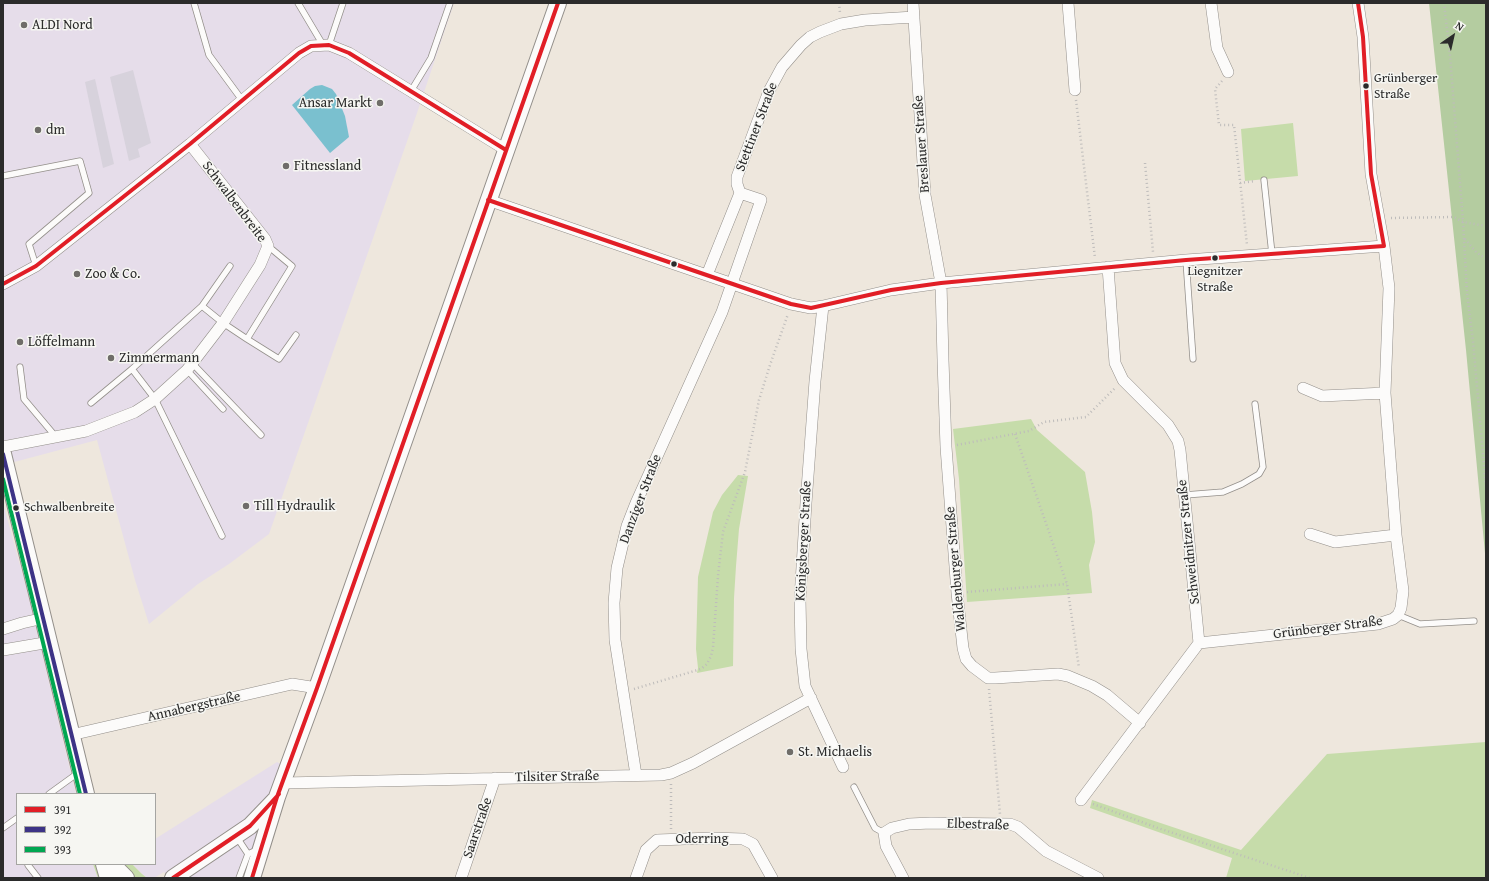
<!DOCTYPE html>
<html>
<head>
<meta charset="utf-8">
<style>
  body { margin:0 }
  #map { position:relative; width:1489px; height:881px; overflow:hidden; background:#eee7dd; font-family:"Gentium Book Plus",serif }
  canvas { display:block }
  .frame { position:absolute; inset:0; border:4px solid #2b2b2b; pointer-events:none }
  .legend { position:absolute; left:16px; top:793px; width:140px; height:72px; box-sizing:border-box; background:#f6f6f2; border:1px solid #a5a5a2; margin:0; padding:5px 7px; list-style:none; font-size:12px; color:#2b2b2b }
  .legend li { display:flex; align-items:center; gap:8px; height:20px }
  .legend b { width:20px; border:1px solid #a5a5a2 }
  .north { position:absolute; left:1433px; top:16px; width:40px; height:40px; -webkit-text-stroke:3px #f6f6f2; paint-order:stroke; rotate:34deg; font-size:11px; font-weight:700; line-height:16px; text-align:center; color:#2b2b2b }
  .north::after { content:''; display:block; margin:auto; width:14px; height:18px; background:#2b2b2b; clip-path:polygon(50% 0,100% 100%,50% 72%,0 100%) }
</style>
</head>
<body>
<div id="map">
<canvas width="1489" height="881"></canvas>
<div class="frame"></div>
<ul class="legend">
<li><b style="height:5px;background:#e11e26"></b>391</li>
<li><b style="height:5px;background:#3d3386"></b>392</li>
<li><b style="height:5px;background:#00a651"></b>393</li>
</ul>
<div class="north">N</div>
</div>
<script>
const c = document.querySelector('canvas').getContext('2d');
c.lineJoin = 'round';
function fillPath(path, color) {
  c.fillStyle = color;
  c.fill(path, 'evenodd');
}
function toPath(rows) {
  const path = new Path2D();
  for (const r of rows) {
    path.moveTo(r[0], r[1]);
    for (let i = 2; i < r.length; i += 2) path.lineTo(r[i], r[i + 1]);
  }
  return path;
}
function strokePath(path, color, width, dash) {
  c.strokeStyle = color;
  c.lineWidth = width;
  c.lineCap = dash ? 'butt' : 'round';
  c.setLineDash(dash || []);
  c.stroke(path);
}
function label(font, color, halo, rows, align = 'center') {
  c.font = font + ' "Gentium Book Plus",serif';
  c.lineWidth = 3;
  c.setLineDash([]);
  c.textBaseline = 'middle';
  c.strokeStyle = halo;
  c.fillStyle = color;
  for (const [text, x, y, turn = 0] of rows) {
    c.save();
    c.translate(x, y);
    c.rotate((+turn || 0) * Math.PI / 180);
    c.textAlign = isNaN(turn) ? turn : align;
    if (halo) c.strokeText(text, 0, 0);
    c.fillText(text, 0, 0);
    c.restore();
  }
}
const built = toPath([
  [3,3,454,3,417,113,269,534,229,564,198,584,149,624,135,580,97,440,3,465],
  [3,503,27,591,76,794,17,794,17,864,93,864,98,878,3,878],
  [277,762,295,772,258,878,169,878,164,872,154,878,147,878,142,874,132,864,155,864,155,839]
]);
const industrial = toPath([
  [133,70,151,143,138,149,140,157,129,161,110,77],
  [95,79,114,164,103,168,85,82]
]);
const green = toPath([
  [1293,123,1298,176,1245,181,1241,129],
  [1031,419,1037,430,1085,472,1092,512,1095,542,1089,565,1092,593,967,602,959,479,953,429],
  [738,475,748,476,739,529,736,566,734,598,733,666,697,673,698,668,696,649,698,577,713,512,722,495],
  [1486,742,1486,878,1226,878,1232,858,1090,808,1092,800,1241,850,1327,754],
  [93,864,132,864,142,874,147,878,151,878,98,878]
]);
const forest = toPath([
  [1429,3,1486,3,1486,564,1466,350]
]);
const water = toPath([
  [322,85,332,89,336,94,345,116,349,137,330,153,292,105,310,89,315,86]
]);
const path = toPath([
  [839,3,840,13],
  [1444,3,1450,55,1463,222,1467,293,1473,341,1486,489],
  [1222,81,1215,89,1219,125,1234,125,1247,245],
  [1076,100,1095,258],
  [1145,163,1153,252],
  [1240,183,1255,181],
  [1391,218,1454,217,1463,222,1486,226],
  [1465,239,1476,252,1486,259],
  [1015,434,1067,584,1079,668],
  [957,445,1029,431,1044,422,1086,417,1116,387],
  [967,592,1067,584],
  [634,689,701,669,707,664,711,656,713,648,718,576,723,532,745,472,759,400,770,365,788,314],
  [989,689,1000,814],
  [1093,804,1158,828,1310,878],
  [671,829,671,784]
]);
const service = toPath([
  [194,3,209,55,242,100],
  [298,3,323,45],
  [329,45,343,3],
  [411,91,431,58,450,3],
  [3,176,80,161,89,193,29,244,36,266],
  [1264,180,1272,254],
  [1186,260,1193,359],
  [202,306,223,323,247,339,292,266,268,246],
  [247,339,279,359,296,335],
  [192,363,261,435],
  [20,367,24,399,56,437],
  [132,369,155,399,222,536],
  [187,370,223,409],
  [91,403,132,369,202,306,230,266],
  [1185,495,1223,492,1242,484,1259,474,1263,467,1255,404],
  [1398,615,1420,624,1474,621],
  [854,787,875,828,884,833],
  [49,794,78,773],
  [3,828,17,818],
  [236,836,248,854],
  [29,864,28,865,38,878],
  [239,878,248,854,257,850]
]);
const minor = toPath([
  [913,3,925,195,941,283,943,360,946,447,957,593,963,648,966,659,972,666,988,678,995,678,1058,674,1068,676,1092,686,1107,695,1140,723],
  [1068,3,1075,90],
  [1211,3,1217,48,1228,72],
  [740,193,737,184,737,177,769,91,782,67,801,45,810,37,820,32,841,24,865,20,914,17],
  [488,200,791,304,811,308,823,306,891,290,941,283,1186,260,1384,246],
  [3,284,36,266,190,144,299,53,311,46,329,45,349,53,506,150],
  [823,306,815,381,806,503,800,599,801,649,805,686,843,767],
  [1303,388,1322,396,1385,393],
  [3,447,86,431,135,412,155,399,187,370,223,323,260,265,268,246,265,239,190,144],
  [1310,534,1335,542,1396,535],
  [3,629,22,623,44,618],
  [1199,643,1378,624,1393,619,1398,615,1401,608,1403,591,1396,535,1385,393,1389,288,1384,246,1371,174,1363,37,1358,3],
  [3,650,50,642],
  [71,735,292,684,317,688],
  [636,775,615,640,614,603,617,568,627,526,636,503,722,312,761,200,740,193,707,275],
  [283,783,661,775,671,773,693,763,811,698],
  [1081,800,1199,643,1180,450,1178,441,1168,425,1123,380,1115,363,1108,267],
  [461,878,495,778],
  [636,878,646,850,657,840,712,838,743,839,753,844,772,878],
  [903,878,886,846,884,833,892,828,909,824,931,823,1010,824,1018,827,1046,851,1098,878]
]);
const secondary = toPath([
  [3,454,86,794],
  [104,864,108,878],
  [112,864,126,878],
  [173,878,250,826,275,800],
  [252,878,277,797,317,688,558,3]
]);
const bus1 = toPath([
  [1358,3,1363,37,1371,174,1384,246],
  [488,200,791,304,811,308,891,290,941,283,1186,260,1384,246],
  [3,284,36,266,190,144,299,53,311,46,329,45,349,53,506,150],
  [173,878,250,826,279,794],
  [252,878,277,797,317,688,558,3]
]);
const bus2 = toPath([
  [3,454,86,794]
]);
const bus3 = toPath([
  [3,479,80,794]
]);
const markers = [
  [24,25,4,"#6f6d69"],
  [1366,86,3.5,"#2b2b2b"],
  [380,103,4,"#6f6d69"],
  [38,130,4,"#6f6d69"],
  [286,166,4,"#6f6d69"],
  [1215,258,3.5,"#2b2b2b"],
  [674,264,3.5,"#2b2b2b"],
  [77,274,4,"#6f6d69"],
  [20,342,4,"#6f6d69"],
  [111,358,4,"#6f6d69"],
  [246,506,4,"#6f6d69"],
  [16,508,3.5,"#2b2b2b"],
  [790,752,4,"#6f6d69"]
];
const busNames = [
  ["Grünberger",1374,79],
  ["Straße",1374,95],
  ["Liegnitzer",1215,272,"center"],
  ["Straße",1215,288,"center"],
  ["Schwalbenbreite",24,508]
];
const poiNames = [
  ["ALDI Nord",32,25],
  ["Ansar Markt",372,103,"right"],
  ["dm",46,130],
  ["Fitnessland",294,166],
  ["Zoo & Co.",85,274],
  ["Löffelmann",28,342],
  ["Zimmermann",119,358],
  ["Till Hydraulik",254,506],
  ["St. Michaelis",798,752]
];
const streetNames = [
  ["Stettiner Straße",757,127,-69],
  ["Breslauer Straße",922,144,-94],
  ["Schwalbenbreite",234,202,53],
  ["Danziger Straße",641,499,-69],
  ["Königsberger Straße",804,541,-87],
  ["Schweidnitzer Straße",1189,542,-96],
  ["Waldenburger Straße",956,569,-95],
  ["Grünberger Straße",1328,628,-7],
  ["Annabergstraße",194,707,-13],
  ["Tilsiter Straße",557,777,-1],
  ["Elbestraße",978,825,2],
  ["Saarstraße",478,828,-71],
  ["Oderring",702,839]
];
fillPath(built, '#e6ddea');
fillPath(industrial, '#d7d2dc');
fillPath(green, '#c6dcaa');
fillPath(forest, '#b4cca0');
fillPath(water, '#7ac0cf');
strokePath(service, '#938f8a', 7);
strokePath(minor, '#938f8a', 12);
strokePath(secondary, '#938f8a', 18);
strokePath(path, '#bebcbb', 2.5, [1, 3]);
strokePath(service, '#fcfbfa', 5.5);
strokePath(minor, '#fcfbfa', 11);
strokePath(secondary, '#fcfbfa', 16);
strokePath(bus1, '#e11e26', 4);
strokePath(bus2, '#3d3386', 4);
strokePath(bus3, '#00a651', 4);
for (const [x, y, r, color] of markers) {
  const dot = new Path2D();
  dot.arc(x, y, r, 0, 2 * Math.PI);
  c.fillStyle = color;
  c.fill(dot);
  strokePath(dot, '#f6f6f2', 1.5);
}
label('13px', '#2b2b2b', '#f6f6f2', busNames, 'left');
label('14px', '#2b2b2b', '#f6f6f2', poiNames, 'left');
label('14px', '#2b2b2b', '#f6f6f2', streetNames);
</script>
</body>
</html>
